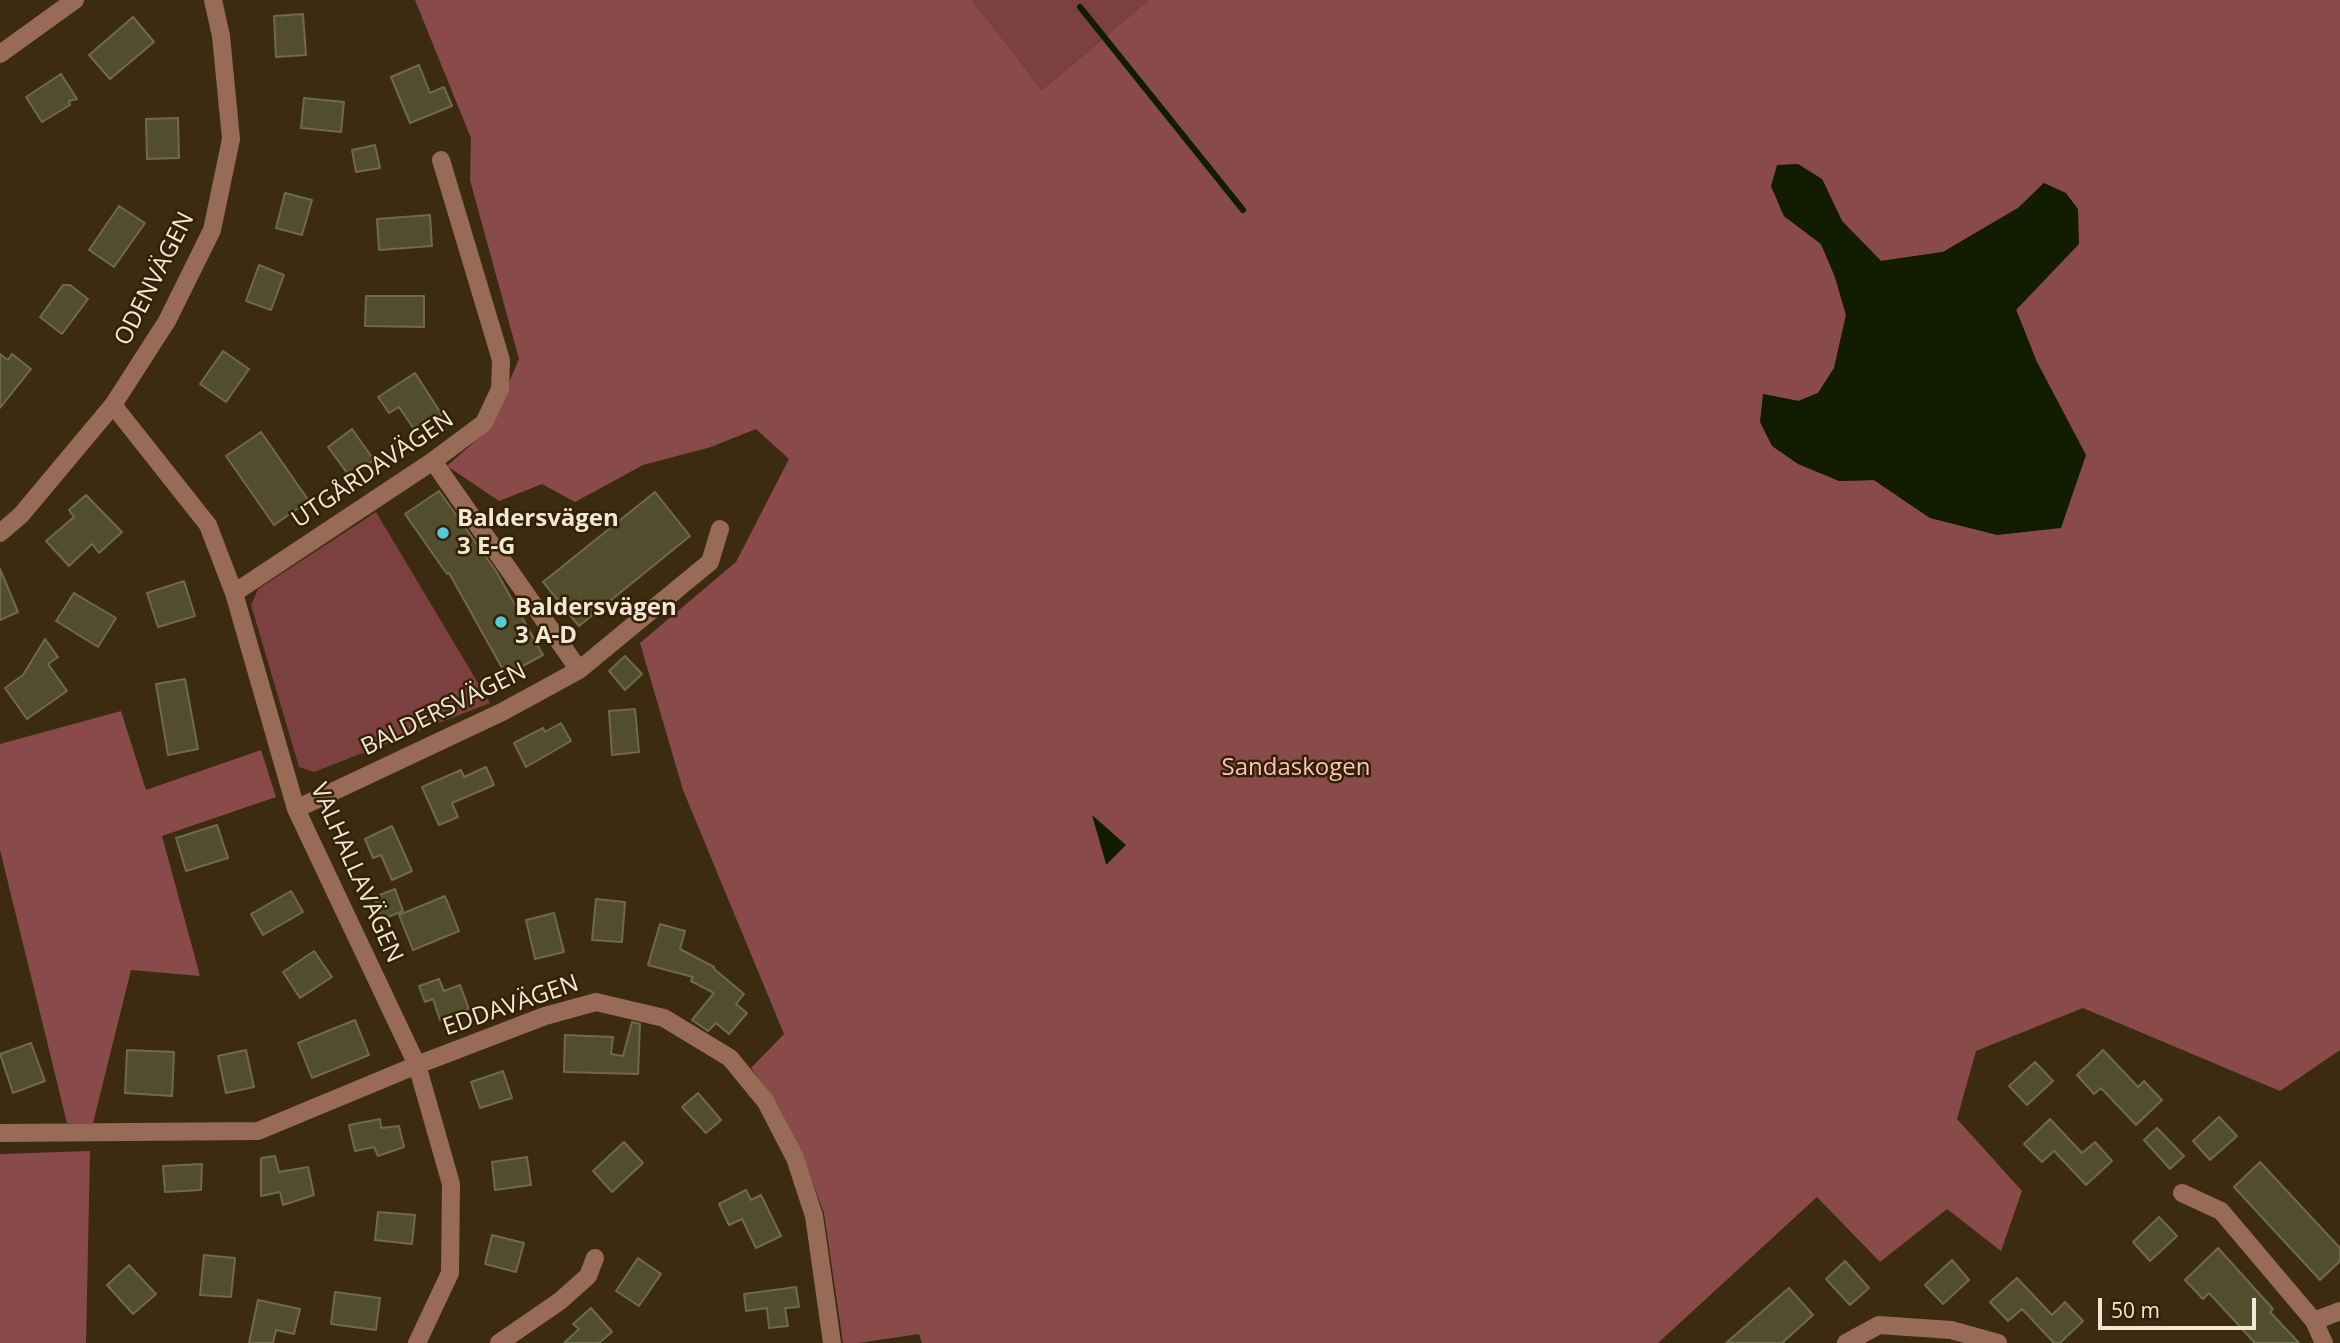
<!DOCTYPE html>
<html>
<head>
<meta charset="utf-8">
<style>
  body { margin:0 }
  #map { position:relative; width:2340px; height:1343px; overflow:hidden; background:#3c2b10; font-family:"Open Sans",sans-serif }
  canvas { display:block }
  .scale { position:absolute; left:2098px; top:1298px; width:158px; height:32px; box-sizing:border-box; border:4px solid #f2e7d7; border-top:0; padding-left:9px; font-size:21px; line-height:24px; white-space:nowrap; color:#f2e7d7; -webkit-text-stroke:5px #322106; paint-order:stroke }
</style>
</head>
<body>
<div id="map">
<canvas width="2340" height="1343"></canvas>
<div class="scale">50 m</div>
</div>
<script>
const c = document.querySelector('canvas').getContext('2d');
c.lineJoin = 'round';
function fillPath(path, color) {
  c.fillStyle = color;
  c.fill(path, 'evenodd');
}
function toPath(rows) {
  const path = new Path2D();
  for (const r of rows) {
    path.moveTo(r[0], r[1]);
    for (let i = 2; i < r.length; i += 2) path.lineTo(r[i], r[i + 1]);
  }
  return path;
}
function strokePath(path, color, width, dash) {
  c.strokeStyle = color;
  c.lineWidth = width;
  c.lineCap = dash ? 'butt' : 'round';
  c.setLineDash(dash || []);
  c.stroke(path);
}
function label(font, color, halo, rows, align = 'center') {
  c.font = font + ' "Open Sans",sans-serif';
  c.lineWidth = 5;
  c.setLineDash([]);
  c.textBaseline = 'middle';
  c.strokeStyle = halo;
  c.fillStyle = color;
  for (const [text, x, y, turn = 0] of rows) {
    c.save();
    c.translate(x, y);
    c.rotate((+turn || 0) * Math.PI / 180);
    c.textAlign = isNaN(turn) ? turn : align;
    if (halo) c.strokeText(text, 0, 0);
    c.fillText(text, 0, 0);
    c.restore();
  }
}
const green = toPath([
  [972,0,1149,0,1042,90],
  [376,512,490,703,314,772,299,767,251,605,258,589]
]);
const forest = toPath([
  [415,0,972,0,1042,90,1149,0,2340,0,2340,1050,2280,1091,2083,1008,1976,1051,1957,1119,2022,1191,2001,1251,1947,1209,1880,1262,1817,1197,1658,1343,922,1343,919,1334,858,1343,843,1343,824,1213,803,1157,778,1105,751,1068,784,1034,683,790,640,643,736,562,789,459,756,429,711,447,643,465,575,502,542,484,499,501,447,466,489,429,519,359,470,180,471,138],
  [1822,179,1842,221,1881,261,1943,252,2018,208,2044,183,2079,243,2016,309,2036,360,1930,518,1874,480,1839,481,1763,394,1799,401,1818,393,1834,369,1846,315,1835,277,1821,244,1784,216,1771,186],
  [121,711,146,790,261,750,276,797,162,836,200,976,131,970,93,1123,67,1123,0,850,0,744],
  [90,1151,86,1343,0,1343,0,1154]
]);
const water = toPath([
  [1798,164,1822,179,1842,221,1881,261,1943,252,2018,208,2044,183,2066,193,2078,209,2079,244,2016,310,2036,360,2086,455,2061,528,1997,535,1930,518,1874,480,1839,481,1798,464,1772,446,1760,422,1763,394,1798,401,1818,393,1834,368,1846,315,1835,277,1821,244,1784,216,1771,186,1777,165],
  [1092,815,1126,845,1106,865,1106,864]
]);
const stream = toPath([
  [1080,7,1243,210]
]);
const building = toPath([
  [303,14,306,55,276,57,274,16,303,14],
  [133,17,154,42,110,79,89,55,133,17],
  [419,65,430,93,444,87,452,106,410,123,391,77,419,65],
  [61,74,77,99,69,101,70,105,42,122,26,97,61,74],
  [304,98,344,102,341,132,301,128,304,98],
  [178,118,179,158,147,159,146,119,178,118],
  [375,145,380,168,356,172,352,150,375,145],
  [285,193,312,200,302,235,276,228,285,193],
  [119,206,145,223,114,267,89,250,119,206],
  [430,215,432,246,379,250,377,219,430,215],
  [259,265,284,275,271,310,246,301,259,265],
  [63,285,70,285,88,299,62,334,40,317,63,285],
  [366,296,424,296,424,327,365,326,366,296],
  [223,351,249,369,226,402,200,384,223,351],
  [0,354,8,360,12,354,31,369,0,408,0,354],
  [415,373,442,415,416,432,399,407,389,413,378,397,415,373],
  [352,429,374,460,350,477,328,447,352,429],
  [261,432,309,501,274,525,226,456,261,432],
  [439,491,496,571,543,655,506,675,449,573,447,574,405,514,439,491],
  [655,492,690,536,579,626,543,582,655,492],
  [86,495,122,532,99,553,92,544,69,566,46,541,74,517,69,510,86,495],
  [0,569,18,612,0,620,0,569],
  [184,581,195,616,158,627,147,593,184,581],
  [74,593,116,618,98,647,56,621,74,593],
  [45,639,58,657,48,664,67,691,27,719,5,688,23,675,45,639],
  [625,656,642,674,625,690,609,671,625,656],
  [185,679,198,749,168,755,156,684,185,679],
  [635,709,639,752,612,755,609,711,635,709],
  [561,723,571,741,526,767,514,743,543,728,545,732,561,723],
  [486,767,494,785,452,803,458,817,439,825,422,787,461,770,464,777,486,767],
  [217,825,228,858,186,871,176,838,217,825],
  [392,826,412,871,392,880,381,855,373,858,365,839,392,826],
  [395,889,403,911,382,919,374,897,395,889],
  [291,891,303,912,263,935,251,914,291,891],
  [445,896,459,931,413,950,399,915,445,896],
  [596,899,625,902,622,942,592,940,596,899],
  [554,913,564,952,535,959,526,920,554,913],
  [660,924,685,931,680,949,714,967,714,969,744,994,736,1004,747,1013,729,1034,716,1023,708,1031,692,1020,714,993,691,981,693,977,648,965,660,924],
  [314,951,332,977,300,998,283,972,314,951],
  [439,979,444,991,460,985,469,1009,440,1020,433,999,425,1002,419,986,439,979],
  [355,1020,369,1055,312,1078,298,1043,355,1020],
  [632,1022,640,1024,638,1074,564,1072,565,1035,613,1037,611,1054,623,1056,632,1022],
  [31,1043,45,1081,13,1093,0,1054,31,1043],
  [127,1050,174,1052,172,1096,125,1093,127,1050],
  [246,1050,254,1087,226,1093,218,1056,246,1050],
  [2103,1050,2138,1087,2144,1081,2162,1100,2136,1125,2101,1088,2094,1094,2077,1075,2103,1050],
  [2035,1062,2053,1081,2027,1105,2009,1086,2035,1062],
  [503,1071,512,1098,480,1108,471,1082,503,1071],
  [698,1093,721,1120,706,1133,682,1107,698,1093],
  [2219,1117,2237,1136,2210,1160,2193,1141,2219,1117],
  [380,1119,381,1128,399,1126,404,1147,378,1156,374,1147,355,1151,349,1125,380,1119],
  [2050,1119,2082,1153,2095,1142,2112,1161,2086,1185,2054,1151,2042,1162,2024,1144,2050,1119],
  [2157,1128,2184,1156,2170,1169,2144,1140,2157,1128],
  [624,1142,643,1163,612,1192,593,1171,624,1142],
  [275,1156,279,1172,308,1167,314,1195,283,1205,280,1192,261,1196,261,1158,275,1156],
  [527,1157,531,1185,495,1190,492,1162,527,1157],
  [2260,1162,2340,1248,2340,1261,2320,1280,2234,1187,2260,1162],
  [202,1164,201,1190,165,1192,163,1166,202,1164],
  [746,1190,751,1200,761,1195,781,1236,756,1248,742,1219,729,1225,719,1204,746,1190],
  [378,1212,415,1215,412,1244,375,1240,378,1212],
  [2159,1217,2177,1236,2150,1261,2133,1242,2159,1217],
  [492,1235,524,1243,516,1272,485,1264,492,1235],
  [2218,1248,2273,1309,2270,1312,2299,1343,2255,1343,2209,1293,2203,1299,2185,1280,2218,1248],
  [204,1255,235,1258,231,1297,200,1295,204,1255],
  [638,1258,661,1274,639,1306,616,1291,638,1258],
  [1952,1260,1969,1280,1943,1304,1925,1285,1952,1260],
  [1845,1261,1869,1288,1850,1305,1826,1279,1845,1261],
  [129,1265,156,1294,133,1314,107,1285,129,1265],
  [2017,1278,2052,1315,2065,1302,2083,1321,2060,1343,2054,1343,2022,1309,2008,1321,1990,1302,2017,1278],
  [796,1287,799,1307,785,1308,788,1326,769,1328,767,1308,746,1311,744,1294,796,1287],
  [1789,1288,1813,1315,1782,1343,1726,1343,1789,1288],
  [335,1292,380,1298,376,1330,331,1324,335,1292],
  [258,1300,300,1309,294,1334,276,1330,273,1343,249,1343,258,1300],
  [591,1308,612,1332,599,1343,564,1343,579,1329,573,1324,591,1308]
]);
const minor = toPath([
  [0,54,75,0],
  [113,405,208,525,234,593,296,809,417,1065,451,1184,450,1273,417,1343],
  [433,461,579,670],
  [0,533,21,515,113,405,167,321,212,230,231,139,221,36,213,0],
  [234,593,433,461,484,423,500,389,501,360,441,160],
  [296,809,502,712,579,670,710,562,720,529],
  [0,1133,258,1131,417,1065,545,1016,596,1002,664,1018,730,1058,766,1102,795,1158,814,1216,832,1343],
  [2182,1193,2221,1211,2314,1321,2324,1343],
  [2314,1321,2340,1311],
  [499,1343,560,1301,588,1276,595,1258],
  [1846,1343,1879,1325,1951,1330,1998,1343]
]);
const markers = [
  [443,533,7,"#52cbd9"],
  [501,622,7,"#52cbd9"]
];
const streetNames = [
  ["ODENVÄGEN",155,279,-63],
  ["UTGÅRDAVÄGEN",373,470,-34],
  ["BALDERSVÄGEN",444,710,-26],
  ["VALHALLAVÄGEN",356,873,66],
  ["EDDAVÄGEN",511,1006,-19]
];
const poiNames = [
  ["Baldersvägen",457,519],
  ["3 E-G",457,547],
  ["Baldersvägen",515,608],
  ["3 A-D",515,636]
];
const parkNames = [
  ["Sandaskogen",1296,768]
];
fillPath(green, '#7b403f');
fillPath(forest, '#894b49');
fillPath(water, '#121c01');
strokePath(stream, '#121c01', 6);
fillPath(building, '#514d2d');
strokePath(building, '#6e6a4a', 2);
strokePath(minor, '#976b55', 18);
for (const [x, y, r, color] of markers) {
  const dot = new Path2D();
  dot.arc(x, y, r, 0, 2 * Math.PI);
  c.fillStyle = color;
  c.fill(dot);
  strokePath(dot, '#322106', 2.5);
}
label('24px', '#f2e7d7', '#322106', streetNames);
label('bold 24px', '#f2e7d7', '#322106', poiNames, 'left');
label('24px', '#fec2be', '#322106', parkNames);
</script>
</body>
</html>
